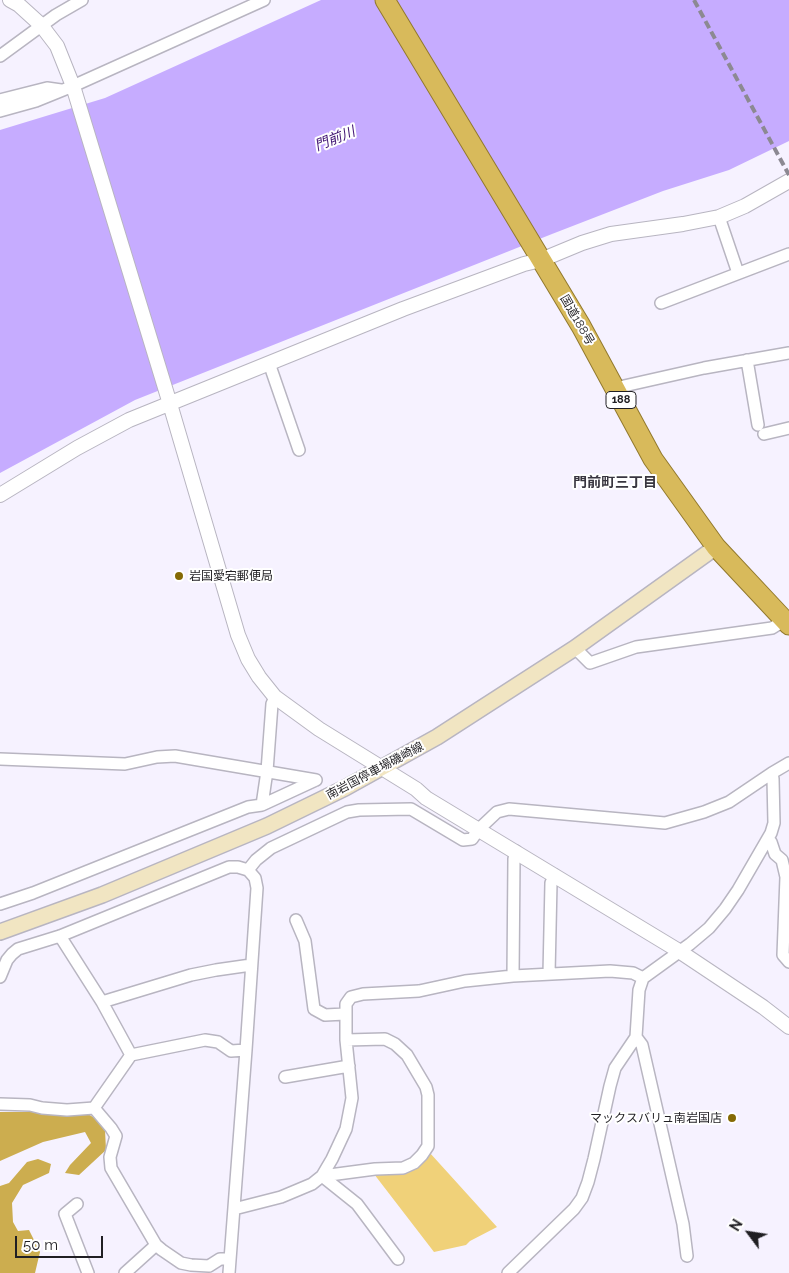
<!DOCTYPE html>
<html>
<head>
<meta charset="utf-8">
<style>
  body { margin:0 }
  #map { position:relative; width:789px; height:1273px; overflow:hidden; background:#f6f2ff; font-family:Raleway,sans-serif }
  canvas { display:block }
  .north { position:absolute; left:724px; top:1208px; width:50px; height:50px; -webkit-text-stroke:4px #fff; paint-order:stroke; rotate:301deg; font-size:14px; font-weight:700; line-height:20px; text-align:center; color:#201f23 }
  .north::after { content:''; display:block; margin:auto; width:18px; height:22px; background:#201f23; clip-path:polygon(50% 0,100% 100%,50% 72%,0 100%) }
  .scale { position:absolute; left:15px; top:1236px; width:88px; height:22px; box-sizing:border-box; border:2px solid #201f23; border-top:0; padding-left:6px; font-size:15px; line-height:18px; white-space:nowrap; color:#201f23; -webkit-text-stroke:4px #fff; paint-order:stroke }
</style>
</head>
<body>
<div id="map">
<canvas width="789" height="1273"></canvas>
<div class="north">N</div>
<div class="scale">50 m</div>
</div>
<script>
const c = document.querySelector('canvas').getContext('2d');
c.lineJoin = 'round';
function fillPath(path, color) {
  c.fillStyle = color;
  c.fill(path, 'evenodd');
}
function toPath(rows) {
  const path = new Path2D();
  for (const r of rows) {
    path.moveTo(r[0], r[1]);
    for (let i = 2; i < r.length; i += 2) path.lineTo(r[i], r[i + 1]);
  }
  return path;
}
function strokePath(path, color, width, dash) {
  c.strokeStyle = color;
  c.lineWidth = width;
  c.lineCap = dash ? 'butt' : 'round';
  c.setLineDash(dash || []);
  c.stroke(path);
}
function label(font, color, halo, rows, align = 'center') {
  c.font = font + ' Raleway,"Noto Sans JP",sans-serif';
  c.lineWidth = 4;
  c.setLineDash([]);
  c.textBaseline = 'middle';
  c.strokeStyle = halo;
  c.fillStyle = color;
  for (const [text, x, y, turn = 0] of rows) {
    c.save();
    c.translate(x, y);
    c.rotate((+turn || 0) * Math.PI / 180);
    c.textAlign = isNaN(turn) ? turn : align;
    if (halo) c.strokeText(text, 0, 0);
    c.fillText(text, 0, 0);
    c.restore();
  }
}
const green = toPath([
  [430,1153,497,1227,470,1241,466,1245,434,1252,374,1174,404,1173,420,1165]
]);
const forest = toPath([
  [0,1112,85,1112,99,1121,105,1130,106,1150,79,1175,65,1173,70,1165,91,1143,85,1132,43,1142,0,1161],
  [38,1159,51,1164,49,1173,23,1185,12,1203,13,1222,18,1231,29,1230,40,1252,35,1273,0,1273,0,1186,9,1183,27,1162]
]);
const water = toPath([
  [321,0,789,0,789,141,729,170,663,191,552,234,135,400,0,473,0,130,105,98]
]);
const minor = toPath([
  [0,56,56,15,82,0],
  [0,100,47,88,61,90],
  [0,111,36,101,73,86,264,0],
  [719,217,738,273],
  [661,303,789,254],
  [747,360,758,425],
  [269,363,299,450],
  [615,388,704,368,789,353],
  [764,434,789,428],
  [575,648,590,663,636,647,772,628,785,620],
  [0,759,125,764,157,757,175,756,316,780],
  [262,805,267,771,272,704,275,697],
  [768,840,771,842,775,854,782,860,786,877,783,955,789,962],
  [248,870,256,860,271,848,347,812,359,810,411,809,463,840,472,839,479,829,497,812,509,809,665,823,704,812,729,802,772,773,789,763],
  [0,904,33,893,248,807,262,805,316,780],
  [296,920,305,941,314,1009,325,1015,345,1014],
  [60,936,102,1002,131,1055],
  [549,974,551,883,555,875],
  [513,976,514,859,516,851],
  [0,977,7,960,12,954,18,949,60,936,229,867,238,867,248,870,255,878,257,888,246,1050,229,1273],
  [102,1002,191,975,216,970,251,965],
  [636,1037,642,1045,683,1224,687,1256],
  [346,1040,385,1039,395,1044,407,1055,426,1087,428,1095,428,1146,422,1155,414,1163,403,1168,375,1169,322,1176,357,1204,398,1259],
  [131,1055,94,1108,111,1128,116,1136,110,1157,111,1168,156,1245,162,1250,181,1263,191,1265,209,1266,220,1259,230,1259],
  [131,1055,205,1040,218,1042,231,1051,246,1050],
  [285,1077,349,1066],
  [0,1104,30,1105,42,1108,67,1110,94,1108],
  [77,1204,65,1214,88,1273],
  [234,1209,281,1197,312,1184,322,1176,332,1159,346,1129,352,1098,346,1040,346,1004,351,997,363,994,419,991,465,981,513,976,610,971,633,973,643,978],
  [125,1273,156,1245],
  [508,1273,574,1209,582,1198,588,1182,594,1159,610,1086,615,1068,636,1037,639,990,643,978,690,944,709,928,725,909,738,890,771,833,774,823,773,779,772,773]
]);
const tertiary = toPath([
  [10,0,19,5,41,25,57,46,73,86,170,404,238,635,248,659,259,677,275,697,319,729,416,789,426,798,679,951,763,1007,789,1027],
  [0,495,77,448,129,420,403,309,524,264,541,260,582,243,611,234,683,224,719,217,745,206,789,181]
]);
const secondary = toPath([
  [0,932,102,895,267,826,345,788,437,737,575,648,716,547]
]);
const trunk = toPath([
  [385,0,581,326,653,459,716,547,789,625]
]);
const rail = toPath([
  [694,0,789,175]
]);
const markers = [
  [179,576,5,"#856a05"],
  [732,1118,5,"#856a05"]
];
const shields = [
  [621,400,30]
];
const shieldNames = [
  ["188",621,400]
];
const streetNames = [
  ["国道188号",577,320,60],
  ["南岩国停車場磯崎線",375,771,-28]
];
const poiNames = [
  ["岩国愛宕郵便局",189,576],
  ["マックスバリュ南岩国店",722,1118,"right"]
];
const waterNames = [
  ["門前川",335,139,-22]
];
const neighbourhoodNames = [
  ["門前町三丁目",615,483]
];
fillPath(green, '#f0d179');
fillPath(forest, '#ccad4f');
fillPath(water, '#c6acff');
strokePath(minor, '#b8b5c1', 14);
strokePath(tertiary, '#b8b5c1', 16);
strokePath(secondary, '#b8b5c1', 18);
strokePath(trunk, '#92792d', 21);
strokePath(minor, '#fff', 11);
strokePath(tertiary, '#fff', 14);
strokePath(secondary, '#f1e5c2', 15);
strokePath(trunk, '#d8ba5b', 19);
strokePath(rail, '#8c8992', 4, [8, 4]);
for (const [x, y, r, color] of markers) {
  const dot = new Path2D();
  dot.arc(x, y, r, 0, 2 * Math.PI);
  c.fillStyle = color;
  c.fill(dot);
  strokePath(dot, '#fff', 2);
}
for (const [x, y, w] of shields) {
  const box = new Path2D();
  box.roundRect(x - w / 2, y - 8.5, w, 17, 4);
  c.fillStyle = '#fff';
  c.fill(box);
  strokePath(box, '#201f23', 1);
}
label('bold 11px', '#201f23', null, shieldNames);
label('12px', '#201f23', '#fff', streetNames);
label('12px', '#201f23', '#fff', poiNames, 'left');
label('italic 14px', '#3f1372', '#fff', waterNames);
label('bold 14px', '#393640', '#fff', neighbourhoodNames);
</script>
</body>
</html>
